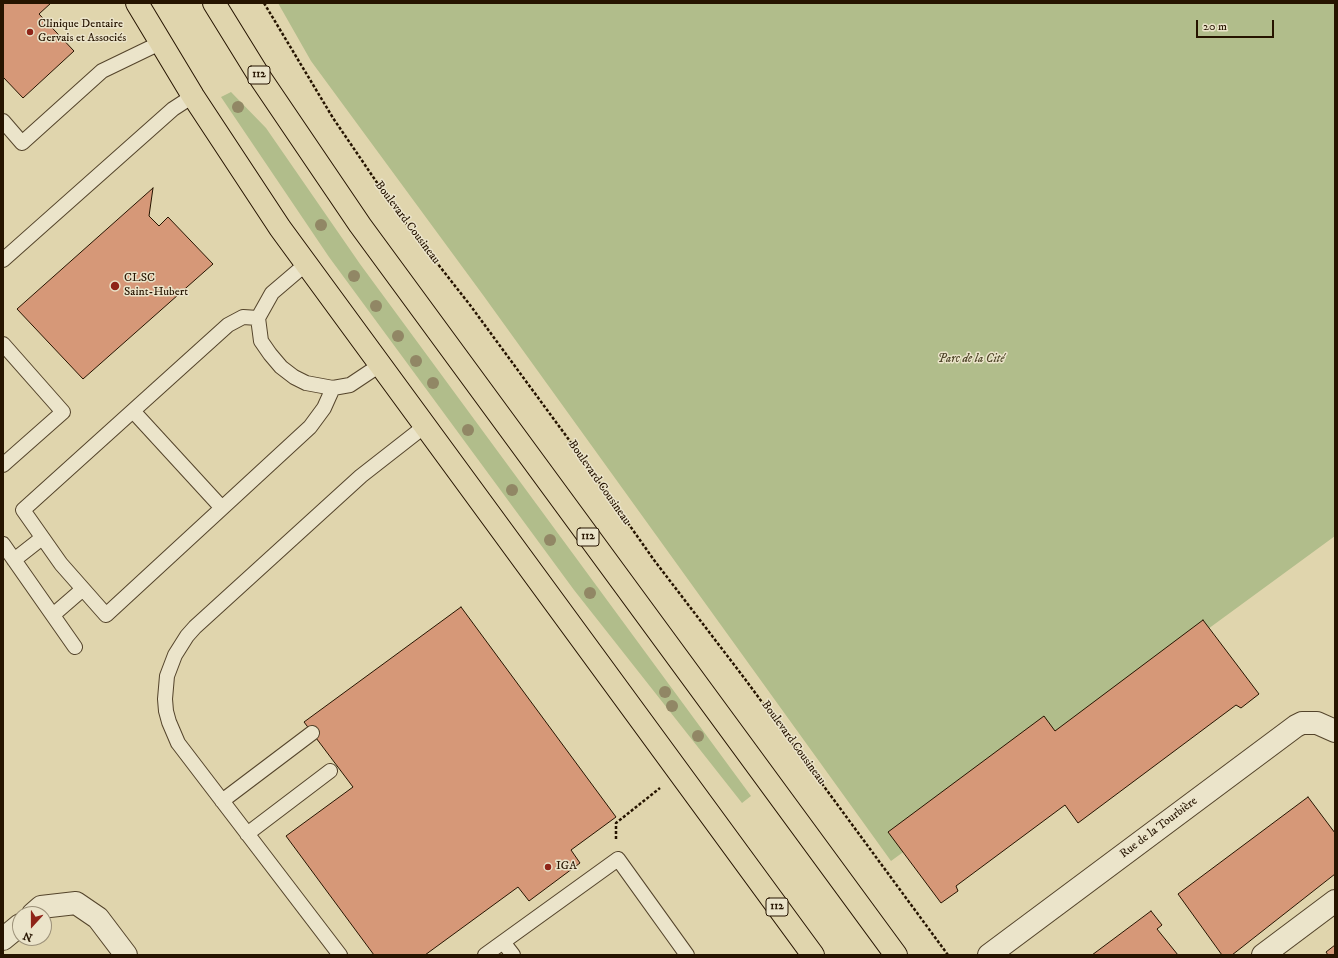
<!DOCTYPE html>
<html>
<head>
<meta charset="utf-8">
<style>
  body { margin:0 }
  #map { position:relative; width:1338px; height:958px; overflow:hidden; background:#e0d5ad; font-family:"IM FELL DW Pica",serif }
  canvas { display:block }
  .frame { position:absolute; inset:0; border:4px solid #261400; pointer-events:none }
  .north { position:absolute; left:12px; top:906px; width:40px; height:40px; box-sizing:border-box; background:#ebe4ca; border:1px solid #9c9179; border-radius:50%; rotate:201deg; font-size:11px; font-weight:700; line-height:16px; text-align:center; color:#261400 }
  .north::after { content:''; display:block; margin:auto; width:14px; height:18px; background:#8f2418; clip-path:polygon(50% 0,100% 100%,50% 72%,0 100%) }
  .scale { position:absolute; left:1196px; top:20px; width:78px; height:18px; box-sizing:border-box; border:2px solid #261400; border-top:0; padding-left:5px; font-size:12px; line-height:14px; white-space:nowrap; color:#261400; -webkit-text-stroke:3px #ebe4ca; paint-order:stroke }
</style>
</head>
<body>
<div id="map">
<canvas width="1338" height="958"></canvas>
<div class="frame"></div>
<div class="north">N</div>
<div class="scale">20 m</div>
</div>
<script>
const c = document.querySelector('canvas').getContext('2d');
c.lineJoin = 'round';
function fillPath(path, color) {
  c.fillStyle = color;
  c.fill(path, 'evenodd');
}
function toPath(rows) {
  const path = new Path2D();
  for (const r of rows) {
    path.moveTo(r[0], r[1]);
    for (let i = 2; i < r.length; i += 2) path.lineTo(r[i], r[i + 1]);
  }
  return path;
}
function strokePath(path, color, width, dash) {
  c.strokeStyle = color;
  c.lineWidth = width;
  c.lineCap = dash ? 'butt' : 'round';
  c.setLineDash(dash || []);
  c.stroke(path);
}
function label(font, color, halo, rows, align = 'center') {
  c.font = font + ' "IM FELL DW Pica",serif';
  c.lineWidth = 3;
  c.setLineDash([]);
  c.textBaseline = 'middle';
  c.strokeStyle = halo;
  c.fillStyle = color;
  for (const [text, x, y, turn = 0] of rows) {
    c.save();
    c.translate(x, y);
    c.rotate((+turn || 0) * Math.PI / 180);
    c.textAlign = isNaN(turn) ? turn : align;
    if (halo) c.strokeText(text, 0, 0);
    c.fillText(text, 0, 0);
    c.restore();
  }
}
const green = toPath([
  [278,3,1335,3,1335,536,891,861,483,295,311,61],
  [231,92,266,128,360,264,751,796,742,803,574,590,329,257,221,97]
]);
const building = toPath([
  [3,3,51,3,39,14,74,51,23,98,3,77,3,3],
  [153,188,149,216,159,226,168,217,213,264,83,379,17,309,153,188],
  [461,607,616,817,571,850,580,863,529,901,518,887,425,955,374,955,286,836,353,787,304,722,461,607],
  [1203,620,1259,694,1241,708,1236,705,1078,823,1065,805,956,886,958,891,941,903,888,832,1044,716,1055,731,1203,620],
  [1308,797,1335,833,1335,874,1232,955,1222,955,1178,894,1308,797],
  [1151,911,1162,925,1157,929,1178,955,1092,955,1151,911],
  [1335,945,1335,955,1328,955,1326,952,1335,945]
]);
const path = toPath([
  [264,3,333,118,397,212,470,305,575,448,654,560,745,679,948,955],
  [616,839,616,823,660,788]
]);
const lane = toPath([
  [3,121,22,143,102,71,160,43],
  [3,260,173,109,193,96],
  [306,264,272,293,258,318,261,341,270,354,281,367,294,377,306,383,333,388,350,385,380,365],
  [258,318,243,317,228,325,23,510,61,564,106,615,310,427,324,408,333,388],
  [3,344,63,412,3,465],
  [133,411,222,508],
  [3,544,75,647],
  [14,560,42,538],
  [53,615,83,589],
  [222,801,312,733],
  [247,834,330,771],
  [503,942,513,955],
  [340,955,178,743,169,722,166,711,165,699,167,676,175,655,187,636,195,627,361,476,425,426],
  [485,955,618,859,687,955]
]);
const street = toPath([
  [33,914,41,907,76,903,98,918,126,955],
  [3,939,20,925],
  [989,955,1296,726,1302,723,1317,723,1335,731],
  [1263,955,1335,901]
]);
const primary = toPath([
  [137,3,193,96,280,228,813,955],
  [214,3,261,79,360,225,896,955]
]);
const trees = [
  [238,107],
  [321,225],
  [354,276],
  [376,306],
  [398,336],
  [416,361],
  [433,383],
  [468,430],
  [512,490],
  [550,540],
  [590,593],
  [665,692],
  [672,706],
  [698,736]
];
const markers = [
  [30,32,4,"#8f2418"],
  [115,286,5,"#8f2418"],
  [548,867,4,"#8f2418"]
];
const shields = [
  [259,75,22],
  [588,537,22],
  [777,907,22]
];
const shieldNames = [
  ["112",259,75],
  ["112",588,537],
  ["112",777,907]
];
const poiNames = [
  ["Clinique Dentaire",38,25],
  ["Gervais et Associés",38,39],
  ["CLSC",124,279],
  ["Saint-Hubert",124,293],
  ["IGA",556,867]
];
const streetNames = [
  ["Boulevard Cousineau",407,223,53],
  ["Boulevard Cousineau",599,483,55],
  ["Boulevard Cousineau",793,743,54],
  ["Rue de la Tourbière",1159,828,-37]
];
const parkNames = [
  ["Parc de la Cité",971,360]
];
fillPath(green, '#b1bd8b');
fillPath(building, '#d69878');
strokePath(building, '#261400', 1);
strokePath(lane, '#54442b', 16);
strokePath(street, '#54442b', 24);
strokePath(primary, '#261400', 24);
strokePath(path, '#261400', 2.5, [3, 2]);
strokePath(lane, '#ebe4ca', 14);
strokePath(street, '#ebe4ca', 22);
strokePath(primary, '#e0d5ad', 22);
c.fillStyle = '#918765';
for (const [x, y] of trees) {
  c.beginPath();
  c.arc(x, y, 6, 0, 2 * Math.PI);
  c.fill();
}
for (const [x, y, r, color] of markers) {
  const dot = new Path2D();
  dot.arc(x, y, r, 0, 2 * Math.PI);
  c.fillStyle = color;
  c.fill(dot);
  strokePath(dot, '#ebe4ca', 1.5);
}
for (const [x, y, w] of shields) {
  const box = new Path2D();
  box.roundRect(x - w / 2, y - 9, w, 18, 3);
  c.fillStyle = '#ebe4ca';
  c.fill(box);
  strokePath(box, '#261400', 1);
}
label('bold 11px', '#261400', null, shieldNames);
label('12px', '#261400', '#ebe4ca', poiNames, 'left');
label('12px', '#261400', '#ebe4ca', streetNames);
label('italic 12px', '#50472a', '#ebe4ca', parkNames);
</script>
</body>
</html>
